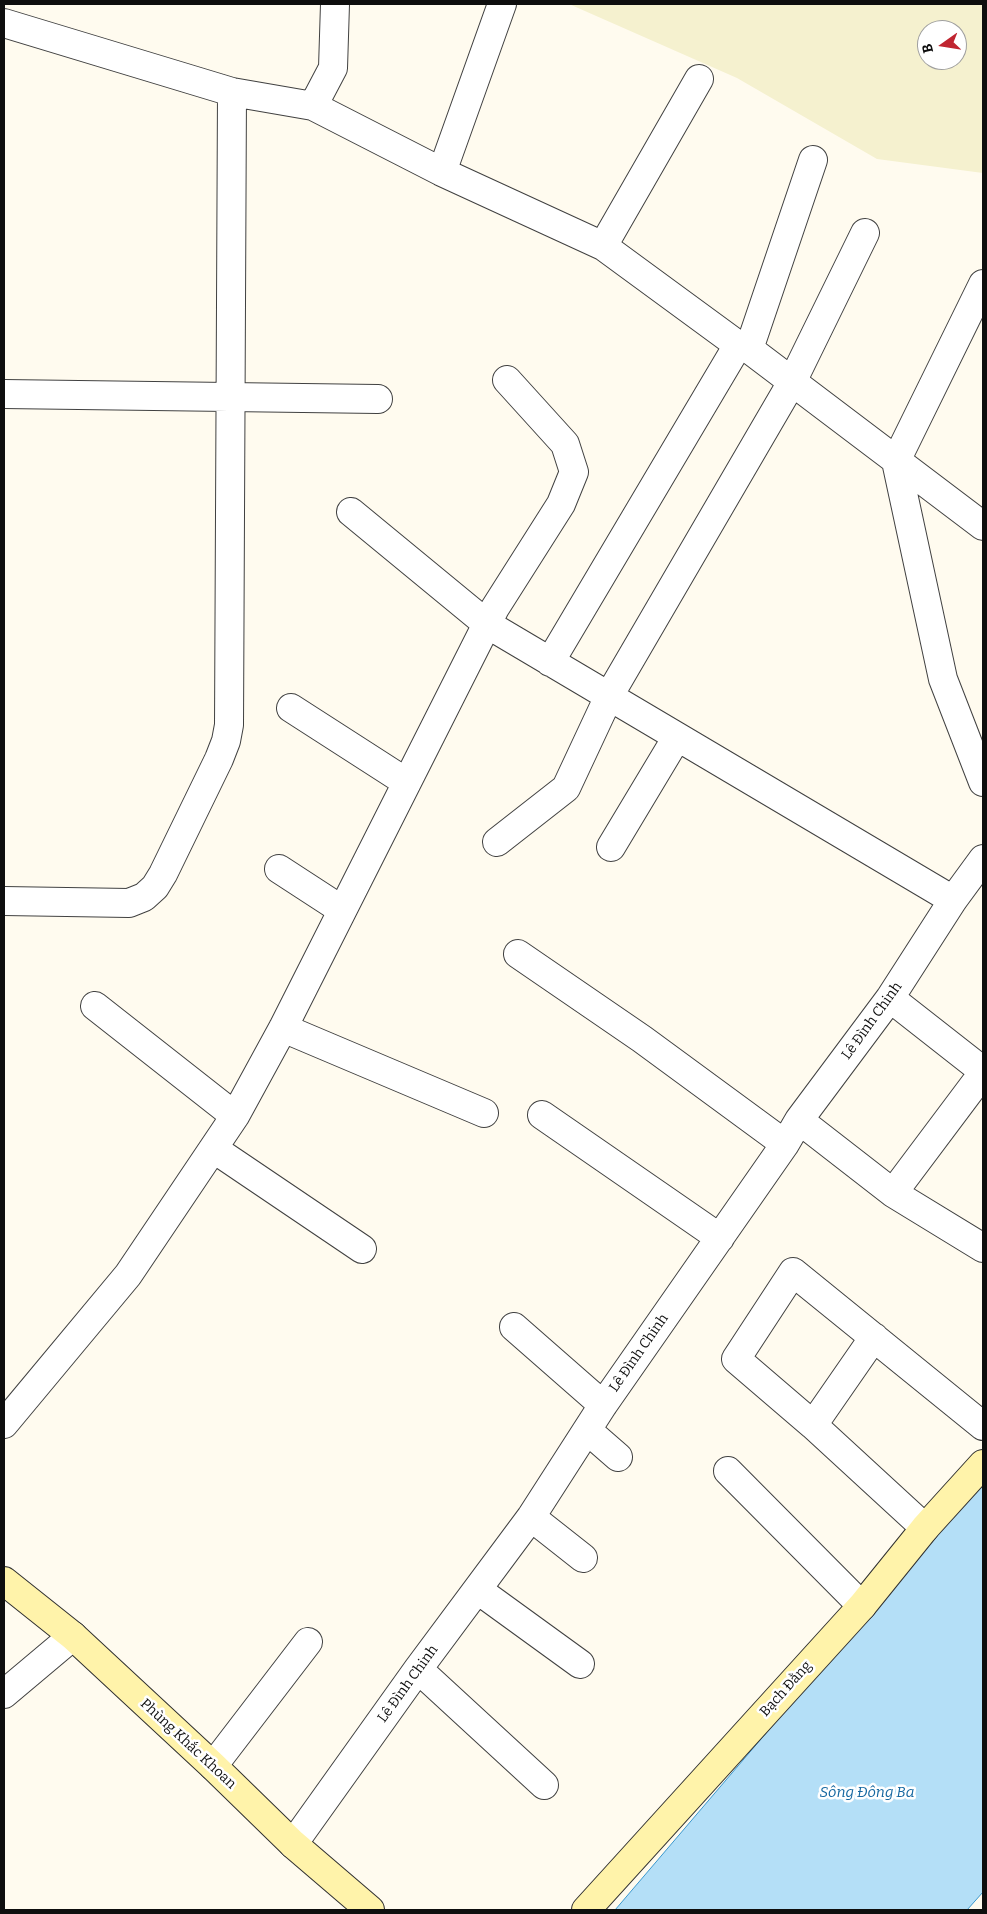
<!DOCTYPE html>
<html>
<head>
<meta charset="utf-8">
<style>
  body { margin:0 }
  #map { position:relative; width:987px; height:1914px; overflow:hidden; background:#fffbef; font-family:Bitter,serif }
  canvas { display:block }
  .frame { position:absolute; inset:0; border:5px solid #0e0e0e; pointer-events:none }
  .north { position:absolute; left:917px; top:20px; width:50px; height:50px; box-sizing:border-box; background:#fff; border:1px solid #9f9f9f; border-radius:50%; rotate:257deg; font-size:14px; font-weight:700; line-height:20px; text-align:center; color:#0e0e0e }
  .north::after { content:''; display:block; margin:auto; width:18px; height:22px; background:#c02530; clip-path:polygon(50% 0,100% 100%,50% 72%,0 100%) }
</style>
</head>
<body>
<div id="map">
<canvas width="987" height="1914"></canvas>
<div class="frame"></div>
<div class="north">B</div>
</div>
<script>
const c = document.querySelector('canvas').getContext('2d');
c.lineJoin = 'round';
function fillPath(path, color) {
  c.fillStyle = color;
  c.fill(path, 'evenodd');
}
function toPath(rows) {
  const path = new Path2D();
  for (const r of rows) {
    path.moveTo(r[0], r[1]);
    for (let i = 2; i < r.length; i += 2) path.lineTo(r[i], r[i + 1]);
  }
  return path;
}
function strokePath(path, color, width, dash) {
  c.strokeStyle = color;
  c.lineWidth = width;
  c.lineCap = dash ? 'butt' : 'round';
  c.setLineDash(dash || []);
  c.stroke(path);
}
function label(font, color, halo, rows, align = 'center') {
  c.font = font + ' Bitter,serif';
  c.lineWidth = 5;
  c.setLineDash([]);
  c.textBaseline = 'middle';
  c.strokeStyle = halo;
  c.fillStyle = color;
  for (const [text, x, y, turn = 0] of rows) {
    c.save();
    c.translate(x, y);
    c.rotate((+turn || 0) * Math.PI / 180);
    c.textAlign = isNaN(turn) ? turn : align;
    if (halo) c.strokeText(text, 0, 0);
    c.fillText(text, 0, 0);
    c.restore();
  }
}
const farmland = toPath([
  [569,4,983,4,983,173,877,159,737,78],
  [927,30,957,30,957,60,927,60]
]);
const water = toPath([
  [983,1479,983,1892,967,1910,615,1910,983,1479]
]);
const street = toPath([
  [4,23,232,92,313,106,442,172,603,246,738,345,749,349,983,526],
  [313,106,333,68,335,4],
  [442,172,502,4],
  [603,246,699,79],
  [983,284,896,461,943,679,983,782],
  [749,349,813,160],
  [4,394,378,399],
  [351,512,487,624,953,900],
  [550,662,738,345],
  [291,708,406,782],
  [497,842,566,788,609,696,792,382,865,233],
  [611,847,677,737],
  [279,869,342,910],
  [4,901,129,903,144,897,155,887,163,874,219,759,226,741,229,725,232,92],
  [518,954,642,1039,785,1144],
  [890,998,983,1071],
  [95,1006,235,1116],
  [283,1028,484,1113],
  [542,1115,720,1238],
  [799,1120,893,1193,983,1248],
  [214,1149,362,1249],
  [893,1193,983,1073],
  [514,1327,603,1405],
  [4,1424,128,1275,235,1116,283,1028,495,608,561,504,574,472,565,444,507,380],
  [813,1425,874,1337],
  [587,1430,618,1457],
  [728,1471,862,1606],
  [531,1517,583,1558],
  [925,1528,813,1425,736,1359,793,1272,983,1426],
  [478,1590,580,1664],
  [418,1669,544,1785],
  [4,1694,73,1636],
  [213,1766,308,1642],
  [293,1844,418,1669,531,1517,603,1405,785,1144,799,1120,890,998,953,900,983,859]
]);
const secondary = toPath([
  [4,1581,73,1636,213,1766,293,1844,370,1910],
  [586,1910,862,1606,925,1528,983,1464]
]);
const streetNames = [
  ["Lê Đình Chinh",872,1021,-54],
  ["Lê Đình Chinh",639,1353,-55],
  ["Lê Đình Chinh",408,1684,-54],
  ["Bạch Đằng",786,1689,-48],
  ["Phùng Khắc Khoan",188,1744,43]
];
const waterNames = [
  ["Sông Đông Ba",867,1793]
];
fillPath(farmland, '#f5f1cf');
fillPath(water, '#b4dff7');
strokePath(water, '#3a97ce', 1);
strokePath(street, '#414141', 30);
strokePath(secondary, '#303030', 30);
strokePath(street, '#fff', 28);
strokePath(secondary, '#fff3aa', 28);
label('14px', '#0e0e0e', '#fff', streetNames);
label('italic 15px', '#1668a1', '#fff', waterNames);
</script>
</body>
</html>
